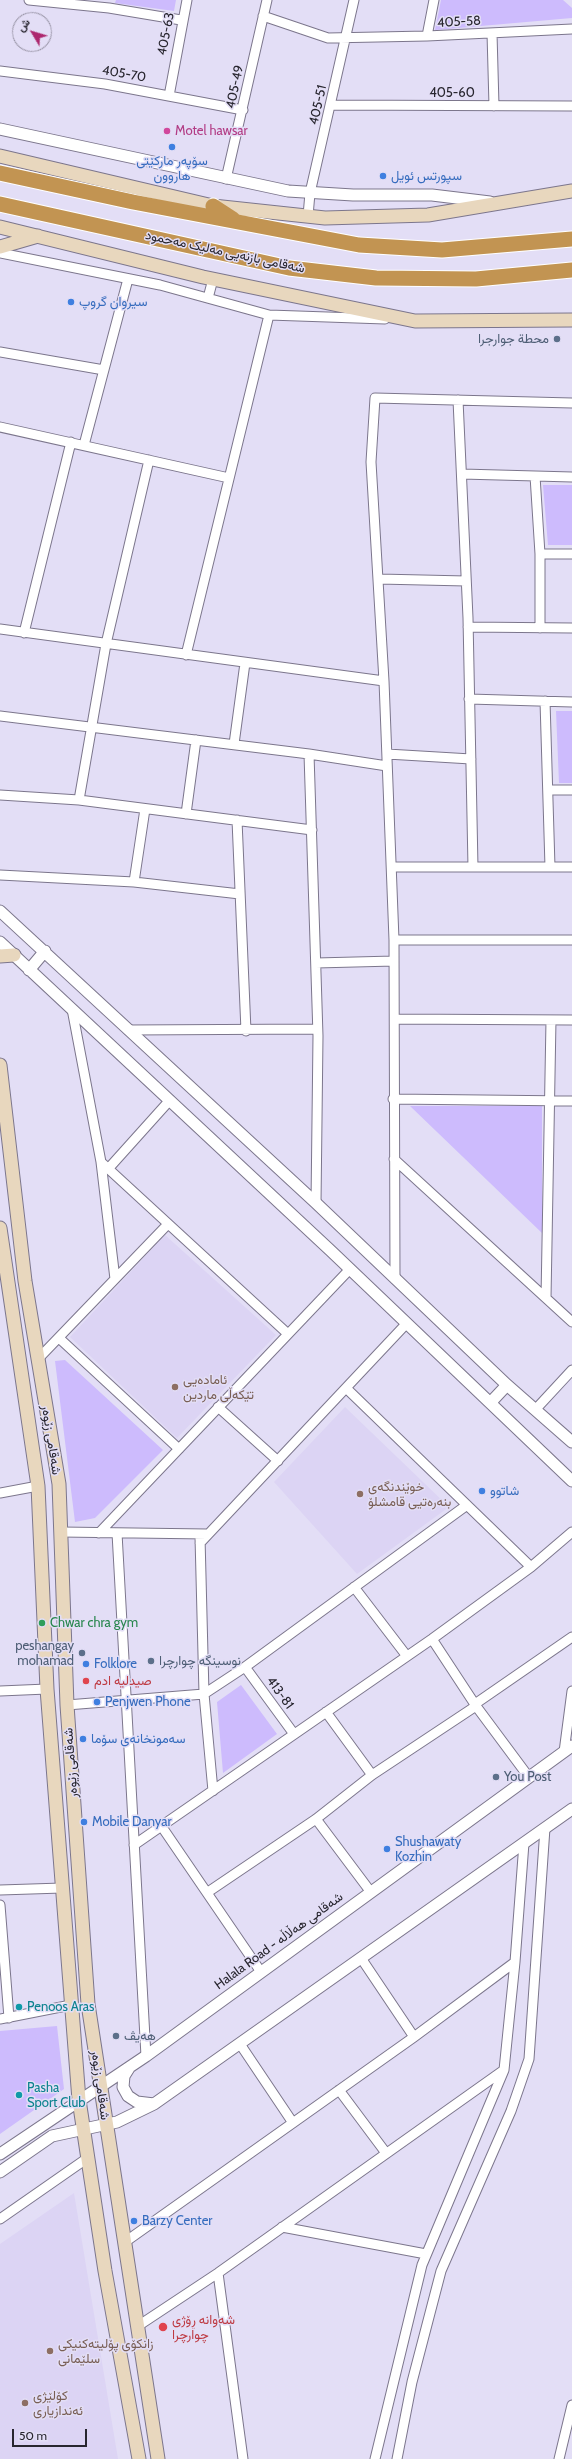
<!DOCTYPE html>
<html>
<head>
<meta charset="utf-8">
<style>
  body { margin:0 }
  #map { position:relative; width:572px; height:2459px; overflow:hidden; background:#e3def6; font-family:Cabin,Vazirmatn,sans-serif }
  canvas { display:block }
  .north { position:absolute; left:12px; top:12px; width:40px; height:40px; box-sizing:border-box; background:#e3def6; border:1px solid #9894a6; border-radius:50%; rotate:308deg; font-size:11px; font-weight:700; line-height:16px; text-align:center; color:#28262f }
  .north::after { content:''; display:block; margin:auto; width:14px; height:18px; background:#ad276e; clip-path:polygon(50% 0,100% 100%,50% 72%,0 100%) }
  .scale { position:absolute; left:12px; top:2429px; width:75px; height:18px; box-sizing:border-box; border:2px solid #28262f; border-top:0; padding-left:5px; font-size:12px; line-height:14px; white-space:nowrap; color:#28262f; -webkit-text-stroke:3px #e3def6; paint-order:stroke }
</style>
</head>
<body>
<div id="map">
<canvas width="572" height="2459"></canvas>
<div class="north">ش</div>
<div class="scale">50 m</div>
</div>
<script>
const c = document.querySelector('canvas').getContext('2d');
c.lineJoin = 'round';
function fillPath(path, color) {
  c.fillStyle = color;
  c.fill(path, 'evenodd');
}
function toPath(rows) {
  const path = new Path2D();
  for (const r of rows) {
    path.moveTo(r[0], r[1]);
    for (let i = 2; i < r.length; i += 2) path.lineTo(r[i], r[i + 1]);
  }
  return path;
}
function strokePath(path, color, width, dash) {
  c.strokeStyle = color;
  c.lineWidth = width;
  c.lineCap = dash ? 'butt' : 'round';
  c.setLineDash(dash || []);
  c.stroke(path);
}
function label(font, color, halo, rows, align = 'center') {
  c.font = font + ' Cabin,Vazirmatn,sans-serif';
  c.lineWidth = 3;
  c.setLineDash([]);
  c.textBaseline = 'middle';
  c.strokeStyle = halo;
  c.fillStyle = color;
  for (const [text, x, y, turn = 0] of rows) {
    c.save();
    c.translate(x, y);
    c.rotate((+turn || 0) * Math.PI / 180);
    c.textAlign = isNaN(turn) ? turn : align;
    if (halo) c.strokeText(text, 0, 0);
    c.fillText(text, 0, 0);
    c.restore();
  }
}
const built = toPath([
  [165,1235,276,1335,177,1438,70,1337],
  [345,1407,449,1507,357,1574,274,1482],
  [74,2193,118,2459,0,2459,0,2244]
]);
const green = toPath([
  [116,0,176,0,174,11,115,3],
  [441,0,563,0,572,8,572,18,435,30],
  [543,485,572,485,572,545,548,545],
  [556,711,572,711,572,783,559,783],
  [410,1106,542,1106,542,1233],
  [65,1360,163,1450,95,1518,75,1522,55,1361],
  [241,1685,277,1734,223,1773,217,1702],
  [57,2026,64,2089,0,2134,0,2031]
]);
const minor = toPath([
  [29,0,109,8,181,20],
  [263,16,328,38,427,36,572,29],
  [492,33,494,106],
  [427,36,434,0],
  [0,71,105,84,243,110],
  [169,96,187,0],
  [332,105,572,106],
  [226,179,267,0],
  [308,216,310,193,354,0],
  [0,253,160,285,269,315,385,319],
  [208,298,213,279],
  [0,352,104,370],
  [458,400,468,618,473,867],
  [0,427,229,478],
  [84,445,128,279],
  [462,474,572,477],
  [535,476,540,554,572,554],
  [379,579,466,581],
  [468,627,572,628],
  [540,628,540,554],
  [0,629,384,681],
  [24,633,71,442],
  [186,655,269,315],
  [469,699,572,702],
  [545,701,550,867],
  [0,716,309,754,387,766],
  [234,744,245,663],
  [309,754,318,1036,316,1203],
  [387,754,471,759],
  [548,790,572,790],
  [0,795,79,800,312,830],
  [79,800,106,644,149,460],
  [186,814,196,740],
  [237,820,246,1031],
  [392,867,572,867],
  [0,875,134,882,240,894],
  [134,882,145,809],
  [394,940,572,940],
  [316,963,394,961],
  [72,1009,101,1162,115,1279],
  [395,1019,572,1020],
  [128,1030,317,1029],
  [393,1099,572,1101],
  [394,1159,572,1322],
  [101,1162,288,1334],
  [108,1169,170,1100],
  [395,1279,394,940,384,681,371,462,375,398,572,403],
  [546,1298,551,1020],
  [59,1338,179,1449],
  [38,1359,168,1224],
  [346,1388,531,1567],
  [218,1407,278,1461],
  [535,1410,572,1370],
  [0,1493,38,1486],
  [61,1532,207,1534],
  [99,1533,350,1269],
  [117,1533,146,2056],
  [200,1537,204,1694,213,1791],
  [200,1543,407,1323],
  [354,1587,406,1655],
  [432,1639,476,1706,528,1776],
  [245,1667,294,1734],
  [0,1691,47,1689],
  [475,1704,572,1637],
  [67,1705,204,1694,245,1667,467,1505],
  [326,1712,372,1775],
  [564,1752,572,1691],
  [316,1819,370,1891],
  [162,1827,261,1972],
  [134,1845,432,1639,531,1567,572,1532],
  [0,1890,62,1888],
  [208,1892,316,1819,372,1775,476,1706],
  [0,1905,9,2018],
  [361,1958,414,2037],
  [0,2019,71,2005],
  [240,2044,293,2123],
  [339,2090,386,2153],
  [0,2219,89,2157],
  [282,2227,426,2254],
  [125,2242,414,2037,515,1962],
  [218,2273,243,2459],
  [138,2326,218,2273,504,2070],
  [375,2459,422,2265,504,2070,515,1962,524,1843],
  [397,2459,412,2382,441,2271,511,2111,529,2059,545,1828],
  [559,2459,572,2405]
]);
const tertiary = toPath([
  [0,129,288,191,353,195,432,195,490,202],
  [0,911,316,1203,507,1385,572,1442],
  [0,942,331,1251,572,1481],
  [29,970,45,951],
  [491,1402,507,1385],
  [129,2068,124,2076,123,2087,128,2096,137,2102,154,2104],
  [0,2154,146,2056,572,1746],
  [0,2172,52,2136,117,2122,154,2104,572,1809]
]);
const secondary = toPath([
  [0,156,213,206,325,218,428,215,572,191],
  [0,227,203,277,415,321,572,320],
  [0,247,38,236],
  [0,956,14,955],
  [0,1065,25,1281,59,1484,67,1705,88,2004,158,2459],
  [0,1228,38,1486,47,1689,79,2100,105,2271,139,2459]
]);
const trunk = toPath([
  [0,173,133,202,359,245,442,250,572,239],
  [0,204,289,268,376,278,476,279,572,270],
  [213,206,233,219]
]);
const markers = [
  [167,131,4,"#d1479c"],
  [172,147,4,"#3f7fe0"],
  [383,176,4,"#3f7fe0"],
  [71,302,4,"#3f7fe0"],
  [557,339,4,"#5c6f8a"],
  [175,1387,4,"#8d6e63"],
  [482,1491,4,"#3f7fe0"],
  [360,1494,4,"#8d6e63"],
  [42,1623,4,"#2e9e5b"],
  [82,1653,4,"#5c6f8a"],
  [151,1661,4,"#5c6f8a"],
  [86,1664,4,"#3f7fe0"],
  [86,1681,4,"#e0444e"],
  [97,1702,4,"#3f7fe0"],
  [83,1739,4,"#3f7fe0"],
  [496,1777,4,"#5c6f8a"],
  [84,1822,4,"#3f7fe0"],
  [387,1849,4,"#3f7fe0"],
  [19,2007,4,"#0f9aa8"],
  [116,2036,4,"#5c6f8a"],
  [19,2095,4,"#0f9aa8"],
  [134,2221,4,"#3f7fe0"],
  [163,2327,5,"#e0444e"],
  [50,2351,4,"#8d6e63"],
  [25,2403,4,"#8d6e63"]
];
const streetNames = [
  ["405-58",459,22,-3],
  ["405-63",166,34,-79],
  ["405-70",124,74,10],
  ["405-49",235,87,-78],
  ["405-60",452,93],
  ["405-51",318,105,-77],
  ["شەقامی بازنەیی مەلیک مەحمود",225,252,12],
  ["شەقامی زێوەر",51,1440,81],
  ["413-81",280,1693,54],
  ["شەقامی زێوەر",71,1763,-94],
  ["Halala Road - شەقامی هەڵاڵە",279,1941,-36],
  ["شەقامی زێوەر",100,2085,82]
];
const hotelNames = [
  ["Motel hawsar",175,131]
];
const shopNames = [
  ["سۆپەر ماركێتی",172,161,"center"],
  ["هاروون",172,176,"center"],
  ["سپورتس ئويل",391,176],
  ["سیروان گروپ",79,302],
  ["شاتوو",490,1491],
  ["Folklore",94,1664],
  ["Penjwen Phone",105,1702],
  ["سەمونخانەی سۆما",91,1739],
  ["Mobile Danyar",92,1822],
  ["Shushawaty",395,1842],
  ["Kozhin",395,1857],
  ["Barzy Center",142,2221]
];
const serviceNames = [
  ["محطة جوارجرا",549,339,"right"],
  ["peshangay",74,1646,"right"],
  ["mohamad",74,1661,"right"],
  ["نوسینگە چوارچرا",159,1661],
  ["You Post",504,1777],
  ["ھەیڤ",124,2036]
];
const educationNames = [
  ["ئامادەیی",183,1380],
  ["تێکەڵی ماردین",183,1395],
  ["خوێندنگەی",368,1487],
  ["بنەرەتیی قامشلۆ",368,1502],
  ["زانکۆی پۆلیتەکنیکی",58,2344],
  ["سلێمانی",58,2359],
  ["کۆلێژی",33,2396],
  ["ئەندازیاری",33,2411]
];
const leisureNames = [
  ["Chwar chra gym",50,1623]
];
const healthNames = [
  ["صیدلیە ادم",94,1681],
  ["شەوانە ڕۆژی",172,2320],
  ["چوارچرا",172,2335]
];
const cultureNames = [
  ["Penoos Aras",27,2007],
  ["Pasha",27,2088],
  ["Sport Club",27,2103]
];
fillPath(built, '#dcd4f4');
fillPath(green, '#cdbbfd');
strokePath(minor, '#7c768c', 11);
strokePath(tertiary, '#7c768c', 13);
strokePath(secondary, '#7c768c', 15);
strokePath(trunk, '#fff', 17);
strokePath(minor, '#fff', 9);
strokePath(tertiary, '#fff', 11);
strokePath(secondary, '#e8d7be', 13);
strokePath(trunk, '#c29452', 15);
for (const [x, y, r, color] of markers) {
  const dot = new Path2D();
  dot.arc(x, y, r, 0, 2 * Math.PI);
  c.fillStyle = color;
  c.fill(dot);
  strokePath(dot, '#e3def6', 1.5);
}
label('13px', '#28262f', '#e3def6', streetNames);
label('13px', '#b23c85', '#e3def6', hotelNames, 'left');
label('13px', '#366cbe', '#e3def6', shopNames, 'left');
label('13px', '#4e5e75', '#e3def6', serviceNames, 'left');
label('13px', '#785e54', '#e3def6', educationNames, 'left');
label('13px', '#27864d', '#e3def6', leisureNames, 'left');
label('13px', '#be3a42', '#e3def6', healthNames, 'left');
label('13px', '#0d838f', '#e3def6', cultureNames, 'left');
</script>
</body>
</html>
